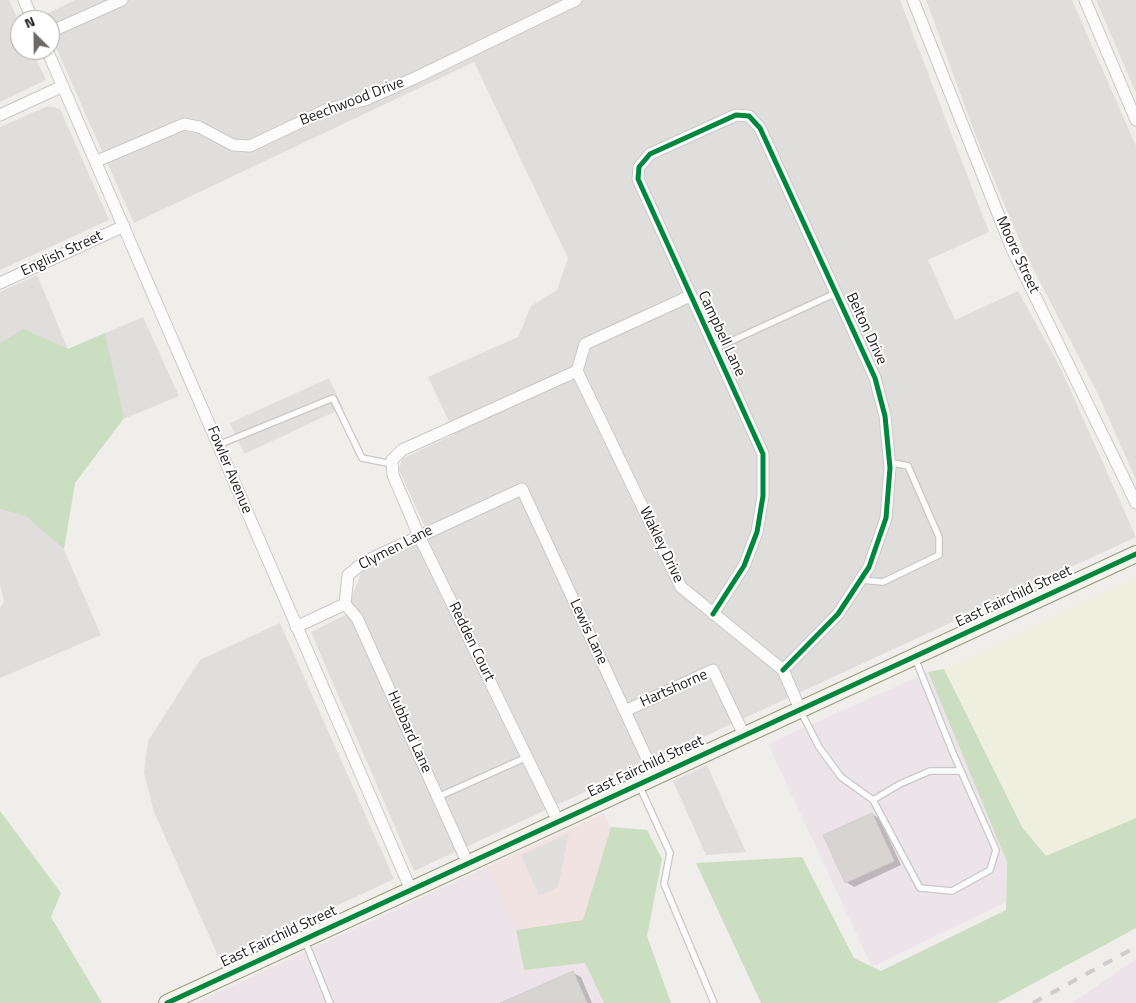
<!DOCTYPE html>
<html>
<head>
<meta charset="utf-8">
<style>
  body { margin:0 }
  #map { position:relative; width:1136px; height:1003px; overflow:hidden; background:#f0eeeb; font-family:"Titillium Web",sans-serif }
  canvas { display:block }
  .north { position:absolute; left:10px; top:10px; width:50px; height:50px; box-sizing:border-box; background:#fff; border:1px solid #a7a7a7; border-radius:50%; rotate:337deg; font-size:14px; font-weight:700; line-height:20px; text-align:center; color:#222 }
  .north::after { content:''; display:block; margin:auto; width:18px; height:22px; background:#6a6968; clip-path:polygon(50% 0,100% 100%,50% 72%,0 100%) }
</style>
</head>
<body>
<div id="map">
<canvas width="1136" height="1003"></canvas>
<div class="north">N</div>
</div>
<script>
const c = document.querySelector('canvas').getContext('2d');
c.lineJoin = 'round';
function fillPath(path, color) {
  c.fillStyle = color;
  c.fill(path, 'evenodd');
}
function toPath(rows) {
  const path = new Path2D();
  for (const r of rows) {
    path.moveTo(r[0], r[1]);
    for (let i = 2; i < r.length; i += 2) path.lineTo(r[i], r[i + 1]);
  }
  return path;
}
function strokePath(path, color, width, dash) {
  c.strokeStyle = color;
  c.lineWidth = width;
  c.lineCap = dash ? 'butt' : 'round';
  c.setLineDash(dash || []);
  c.stroke(path);
}
function label(font, color, halo, rows, align = 'center') {
  c.font = font + ' "Titillium Web",sans-serif';
  c.lineWidth = 4;
  c.setLineDash([]);
  c.textBaseline = 'middle';
  c.strokeStyle = halo;
  c.fillStyle = color;
  for (const [text, x, y, turn = 0] of rows) {
    c.save();
    c.translate(x, y);
    c.rotate((+turn || 0) * Math.PI / 180);
    c.textAlign = isNaN(turn) ? turn : align;
    if (halo) c.strokeText(text, 0, 0);
    c.fillText(text, 0, 0);
    c.restore();
  }
}
const residential = toPath([
  [0,0,9,0,20,24,20,50,32,50,46,80,0,102],
  [75,0,900,0,989,232,928,260,955,320,1018,291,1061,369,1136,537,414,871,311,632,345,615,362,571,430,538,399,470,402,459,455,434,428,377,518,337,531,306,557,290,568,258,474,62,134,223,50,34,50,20,44,20,42,16],
  [926,0,1072,0,1136,146,1136,480,1098,394,1024,251,977,139],
  [1096,0,1136,0,1136,93],
  [48,106,60,109,109,220,0,270,0,127],
  [37,275,68,349,143,317,179,396,25,460,101,635,0,678,0,608,4,602,0,584,0,292],
  [280,623,394,879,220,960,154,812,144,773,148,741,200,660],
  [707,765,746,852,706,855,673,781]
]);
const commercial = toPath([
  [604,813,611,827,583,921,516,930,487,867]
]);
const industrial = toPath([
  [928,672,1007,862,1006,902,872,967,768,744],
  [487,867,516,930,524,970,585,963,604,1003,195,1003],
  [1136,959,1136,1003,1072,1003,1131,962]
]);
const farmland = toPath([
  [1136,577,1136,818,1046,856,1022,827,944,669]
]);
const forest = toPath([
  [24,329,68,349,105,333,124,418,75,483,64,549,26,516,0,509,0,343],
  [944,669,1022,827,1046,856,1136,818,1136,928,997,1003,761,1003,696,863,802,857,854,958,881,971,1006,910,1007,862,928,672],
  [0,811,61,893,51,917,102,1003,0,1003],
  [611,827,647,830,662,859,647,936,671,1003,604,1003,585,963,524,970,516,930,583,920]
]);
const parking = toPath([
  [85,0,138,0,86,24,78,3],
  [390,0,396,0,425,64,397,77,366,11],
  [290,109,300,129,250,153,240,132],
  [174,111,183,131,117,162,108,142],
  [329,378,343,408,244,454,230,423],
  [504,478,517,506,441,541,428,514],
  [507,745,520,773,454,803,441,775],
  [569,833,558,887,539,896,521,855]
]);
const shadow = toPath([
  [872,814,880,819,901,865,854,887,846,882],
  [573,973,581,977,592,1003,503,1003]
]);
const building = toPath([
  [872,813,894,861,845,883,823,835,872,813],
  [573,971,587,1003,500,1003,573,971]
]);
const lane = toPath([
  [714,349,836,293],
  [218,445,333,398,362,458,392,464],
  [861,580,883,582,939,555,939,537,908,466,889,462],
  [801,712,819,747,841,777,873,800,920,888,952,891,990,870,996,850,953,753,915,658],
  [639,785,670,853,664,884,714,1003],
  [438,797,527,757],
  [873,800,900,784,930,771,961,771],
  [305,941,330,1003]
]);
const street = toPath([
  [24,0,33,20],
  [913,0,1012,249,1136,503],
  [1085,0,1136,120],
  [50,32,122,0],
  [47,50,411,890],
  [0,115,63,86],
  [97,161,184,124,199,127,233,145,250,146,328,109,365,100,415,78,576,0],
  [0,283,124,226],
  [690,296,585,344,577,371,681,587,783,670,800,709],
  [345,604,357,618,468,864],
  [713,614,744,566,757,532,763,496,763,454,638,179,639,167,650,154,736,115,749,116,760,128,875,378,885,416,890,468,886,518,869,567,838,614,783,670],
  [296,627,345,604,348,575,364,562,522,489,655,776],
  [625,711,713,670,744,735],
  [558,821,419,536,393,475,392,460,402,450,577,371]
]);
const secondary = toPath([
  [167,1003,1136,554]
]);
const rail = toPath([
  [1033,1003,1136,947]
]);
const cycleway = toPath([
  [713,614,744,566,757,532,763,496,763,454,638,179,639,167,650,154,736,115,749,116,760,128,875,378,885,416,890,468,886,518,869,567,838,614,783,670],
  [167,1003,1136,554]
]);
const streetNames = [
  ["Beechwood Drive",352,102,-21],
  ["English Street",62,254,-25],
  ["Moore Street",1017,255,65],
  ["Belton Drive",866,329,65],
  ["Campbell Lane",721,334,65],
  ["Fowler Avenue",229,470,67],
  ["Wakley Drive",661,545,64],
  ["Clymen Lane",396,548,-27],
  ["East Fairchild Street",1014,597,-25],
  ["Lewis Lane",588,632,65],
  ["Redden Court",471,642,64],
  ["Hartshorne",674,689,-24],
  ["Hubbard Lane",409,732,66],
  ["East Fairchild Street",646,767,-25],
  ["East Fairchild Street",279,937,-25]
];
fillPath(residential, '#dfdedc');
fillPath(commercial, '#f1e3e1');
fillPath(industrial, '#ede4e9');
fillPath(farmland, '#efefdf');
fillPath(forest, '#cbdec1');
fillPath(parking, '#e0dfde');
fillPath(shadow, '#0003');
fillPath(building, '#d7d4d2');
strokePath(building, '#d3d0cc', 1);
strokePath(lane, '#c9c8c7', 8);
strokePath(street, '#c9c8c7', 13);
strokePath(secondary, '#999a82', 18);
strokePath(lane, '#fdfcfc', 5.5);
strokePath(street, '#fdfcfc', 11);
strokePath(secondary, '#f4f4ed', 16);
strokePath(rail, '#ccc', 4, [10, 10]);
strokePath(cycleway, '#00873e', 5);
label('15px', '#222', '#fff', streetNames);
</script>
</body>
</html>
